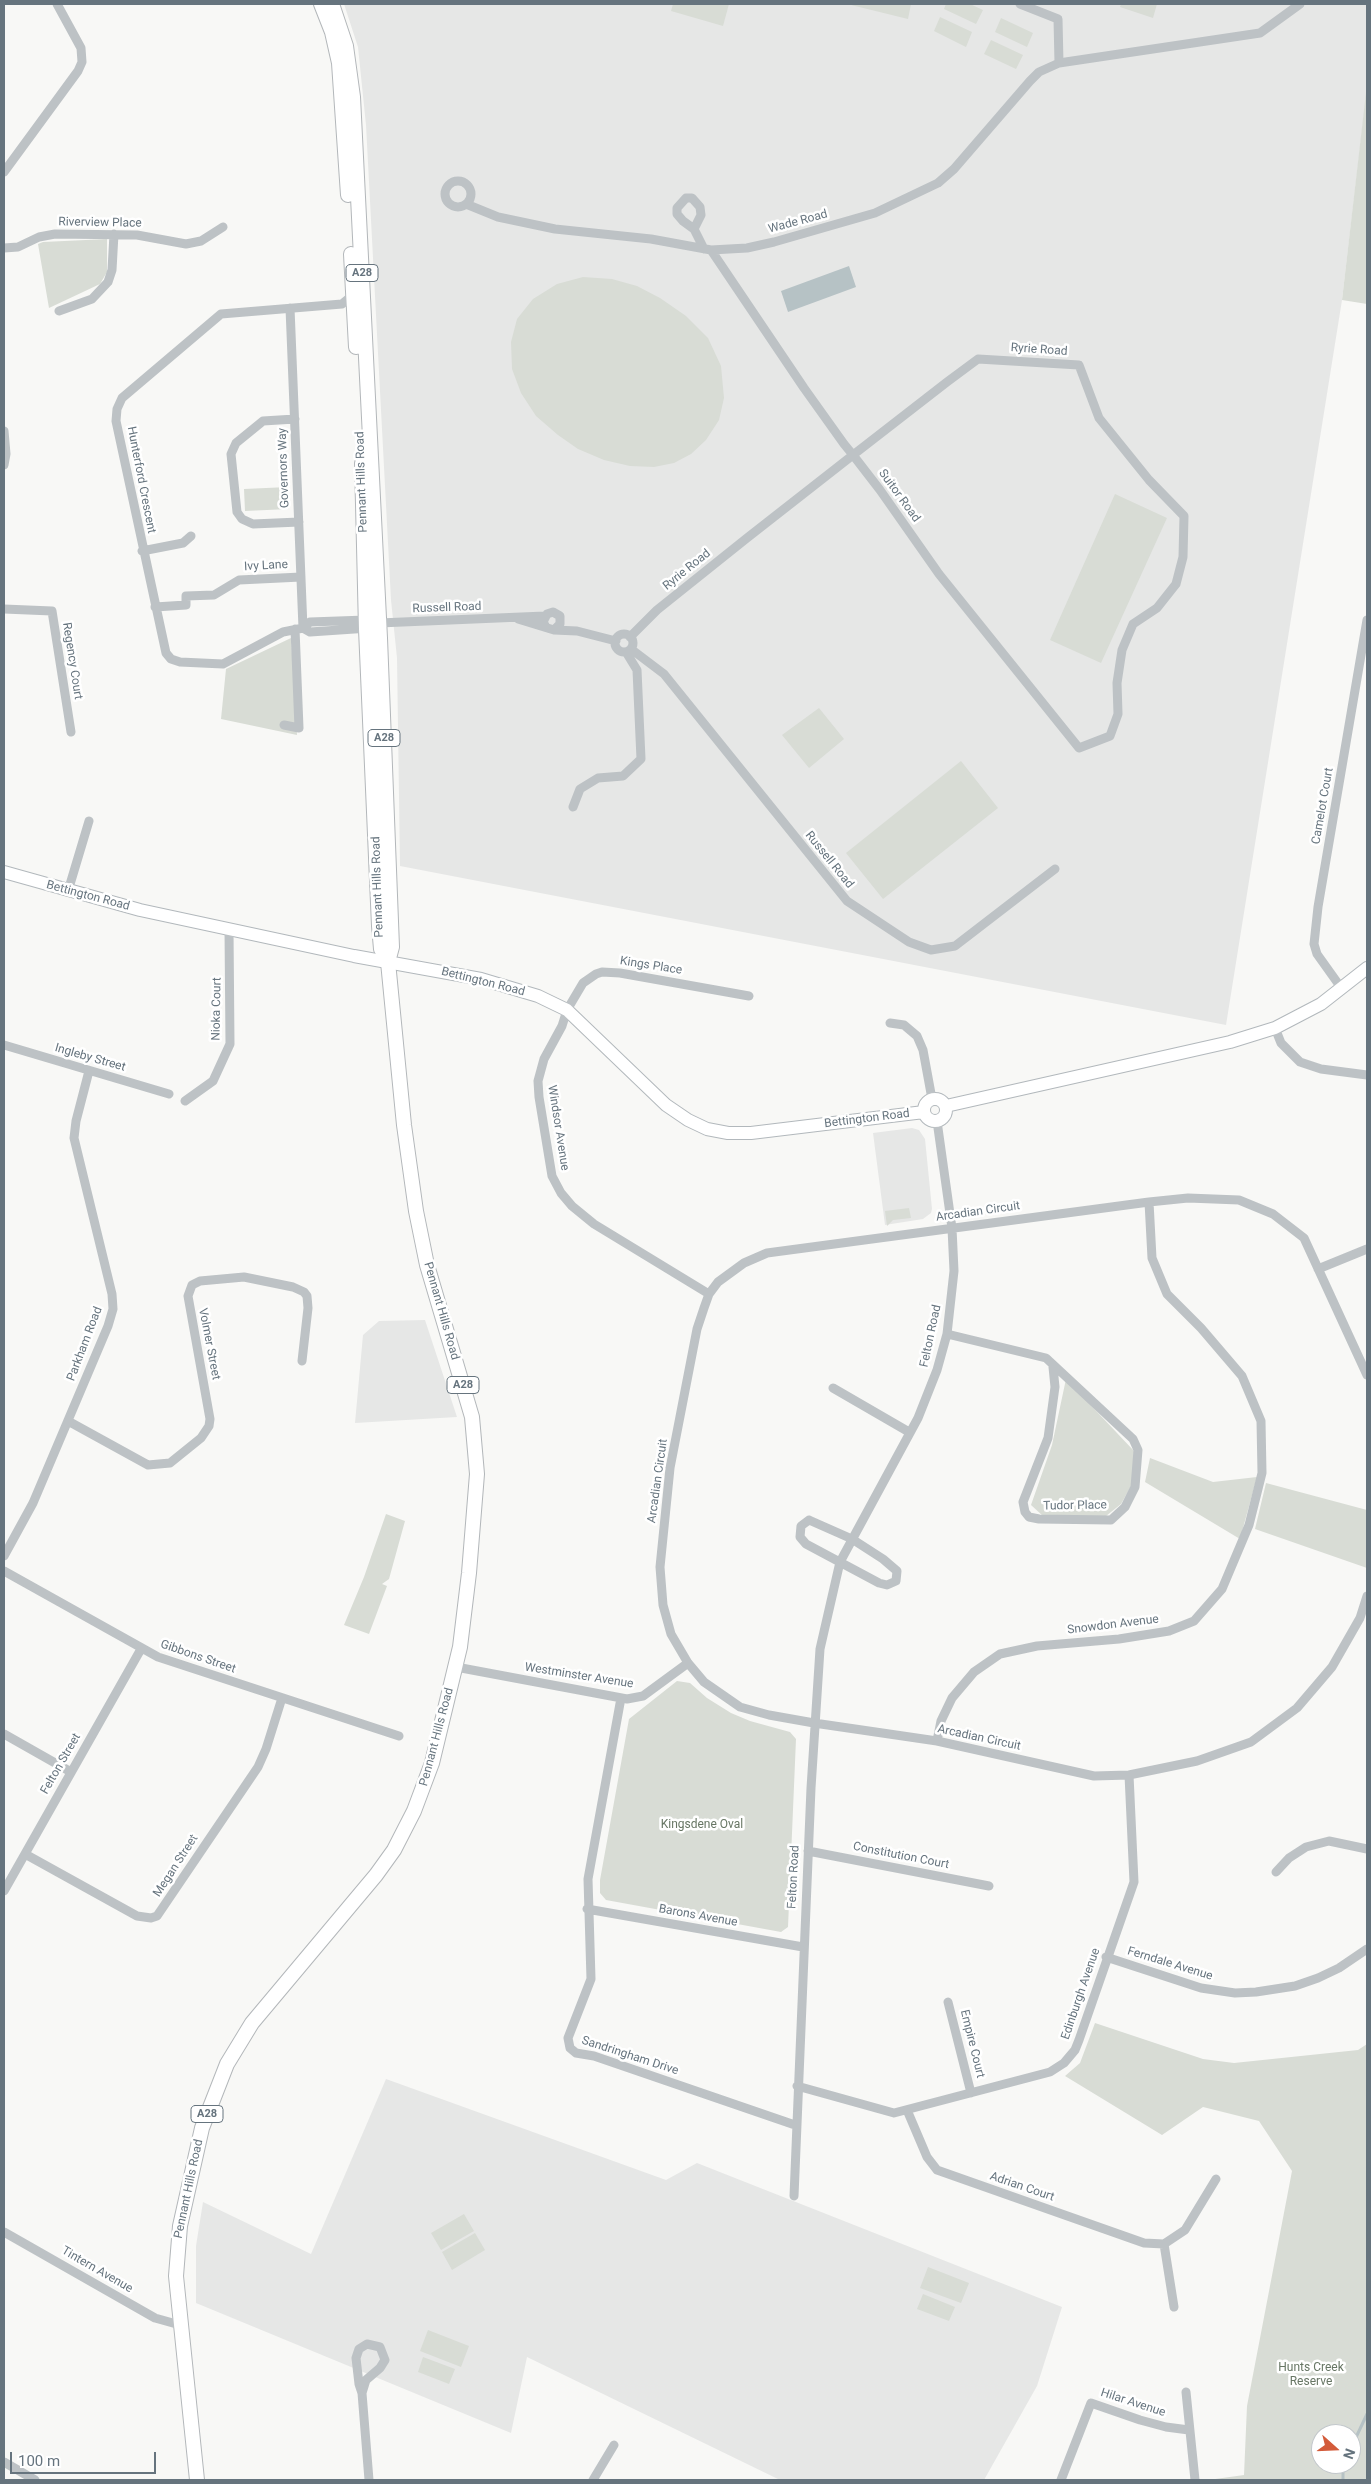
<!DOCTYPE html>
<html>
<head>
<meta charset="utf-8">
<style>
  body { margin:0 }
  #map { position:relative; width:1371px; height:2484px; overflow:hidden; background:#f8f8f6; font-family:Roboto,sans-serif }
  canvas { display:block }
  .frame { position:absolute; inset:0; border:5px solid #66747e; pointer-events:none }
  .north { position:absolute; left:1311px; top:2424px; width:50px; height:50px; box-sizing:border-box; background:#fff; border:1px solid #c2c7cb; border-radius:50%; rotate:110deg; font-size:14px; font-weight:700; line-height:20px; text-align:center; color:#66747e }
  .north::after { content:''; display:block; margin:auto; width:18px; height:22px; background:#d35b3a; clip-path:polygon(50% 0,100% 100%,50% 72%,0 100%) }
  .scale { position:absolute; left:10px; top:2452px; width:146px; height:22px; box-sizing:border-box; border:2px solid #66747e; border-top:0; padding-left:6px; font-size:15px; line-height:18px; white-space:nowrap; color:#66747e; -webkit-text-stroke:4px #fff; paint-order:stroke }
</style>
</head>
<body>
<div id="map">
<canvas width="1371" height="2484"></canvas>
<div class="frame"></div>
<div class="north">N</div>
<div class="scale">100 m</div>
</div>
<script>
const c = document.querySelector('canvas').getContext('2d');
c.lineJoin = 'round';
function fillPath(path, color) {
  c.fillStyle = color;
  c.fill(path, 'evenodd');
}
function toPath(rows) {
  const path = new Path2D();
  for (const r of rows) {
    if (r.length === 3) {
      path.moveTo(r[0] + r[2], r[1]);
      path.arc(r[0], r[1], r[2], 0, 2 * Math.PI);
      continue;
    }
    path.moveTo(r[0], r[1]);
    for (let i = 2; i < r.length; i += 2) path.lineTo(r[i], r[i + 1]);
  }
  return path;
}
function strokePath(path, color, width, dash) {
  c.strokeStyle = color;
  c.lineWidth = width;
  c.lineCap = dash ? 'butt' : 'round';
  c.setLineDash(dash || []);
  c.stroke(path);
}
function label(font, color, halo, rows, align = 'center') {
  c.font = font + ' Roboto,sans-serif';
  c.lineWidth = 5;
  c.setLineDash([]);
  c.textBaseline = 'middle';
  c.strokeStyle = halo;
  c.fillStyle = color;
  for (const [text, x, y, turn = 0] of rows) {
    c.save();
    c.translate(x, y);
    c.rotate((+turn || 0) * Math.PI / 180);
    c.textAlign = isNaN(turn) ? turn : align;
    if (halo) c.strokeText(text, 0, 0);
    c.fillText(text, 0, 0);
    c.restore();
  }
}
const built = toPath([
  [344,4,1367,4,1367,89,1342,300,1226,1025,400,866,397,658,391,600,366,125,358,47],
  [912,1128,919,1130,925,1139,932,1209,931,1213,923,1219,885,1225,873,1133],
  [425,1320,457,1417,355,1423,363,1335,379,1321],
  [386,2079,666,2180,697,2163,1062,2307,1037,2386,984,2480,780,2480,527,2357,511,2433,196,2303,196,2246,203,2202,311,2254]
]);
const green = toPath([
  [673,4,729,4,723,26,671,11],
  [847,4,911,4,908,19],
  [946,4,970,4,983,10,976,24,944,9],
  [1121,4,1157,4,1153,18,1120,7],
  [940,17,972,32,966,47,934,31],
  [1001,18,1033,33,1027,47,995,32],
  [991,40,1023,55,1016,69,984,54],
  [1367,84,1367,304,1342,300],
  [107,239,107,272,100,284,49,308,38,244,43,242],
  [583,277,612,279,637,286,660,298,686,316,708,338,721,366,724,398,719,420,706,440,691,454,674,463,654,467,630,466,604,460,578,449,558,435,536,416,521,393,512,369,511,342,517,319,533,299,557,284],
  [288,487,289,509,245,511,244,489],
  [1115,494,1167,518,1101,663,1050,640],
  [291,638,297,735,221,719,226,669],
  [819,708,844,739,809,768,782,735],
  [961,761,998,808,883,899,846,853],
  [909,1208,911,1218,893,1220,887,1226,885,1211],
  [1066,1379,1134,1451,1132,1484,1121,1504,1106,1516,1043,1516,1031,1505,1052,1445],
  [1150,1458,1213,1482,1257,1477,1240,1539,1145,1482],
  [1266,1483,1367,1510,1367,1568,1255,1529],
  [386,1514,405,1521,389,1579,382,1584,387,1586,369,1634,344,1625,364,1577],
  [677,1681,690,1683,707,1698,731,1713,750,1721,790,1732,796,1739,788,1927,781,1932,606,1900,600,1893,600,1880,629,1719],
  [1095,2023,1203,2059,1234,2063,1358,2050,1367,2044,1367,2480,1208,2480,1244,2475,1247,2406,1292,2171,1259,2121,1203,2107,1162,2135,1065,2076,1080,2063],
  [1321,2434,1351,2434,1351,2464,1321,2464],
  [464,2214,474,2231,441,2250,431,2233],
  [475,2233,485,2250,452,2270,442,2252],
  [928,2267,969,2283,961,2303,920,2288],
  [923,2294,955,2307,949,2321,917,2309],
  [428,2330,469,2346,461,2367,420,2351],
  [423,2357,455,2369,449,2384,418,2372]
]);
const water = toPath([
  [849,266,856,287,788,312,781,291]
]);
const stream = toPath([
  [1351,2448,1367,2414],
  [1343,2480,1343,2464]
]);
const minor = toPath([
  [1020,4,1058,19,1059,63],
  [4,172,78,71,82,62,81,48,57,4],
  [458,194,13],
  [466,204,498,217,555,229,651,239,711,250,747,248,774,242,875,213,938,183,954,169,1030,81,1039,72,1059,63,1260,33,1300,4],
  [694,229,701,215,700,207,692,198,686,198,677,208,677,214,683,221,694,229,704,249],
  [4,248,18,247,39,237,55,234,137,235,186,244,201,241,223,227],
  [353,295,342,304,221,314,122,398,117,409,116,421,166,653,171,659,180,662,223,664,283,632,303,628,310,622,366,620,379,623,545,616],
  [290,308,303,628],
  [59,311,92,299,108,282,112,270,114,234],
  [295,419,263,421,236,443,231,454,237,512,242,519,253,524,299,522],
  [4,431,6,454,4,465],
  [142,551,183,543,191,536],
  [155,607,186,605,186,596,214,595,239,580,301,577],
  [4,609,52,611,71,732],
  [518,619,554,630,560,624,560,616,553,612,547,614,543,622,546,627],
  [303,628,310,632,369,628],
  [554,630,577,631,616,641],
  [624,643,9],
  [630,637,657,610,747,538,853,455,947,382,978,359,1079,365,1099,418,1149,480,1184,516,1183,557,1176,584,1157,608,1133,624,1122,650,1117,683,1118,714,1110,736,1079,748,939,574,880,490,853,455,844,444,804,388,711,250],
  [631,649,664,674,847,901,909,942,931,950,955,946,1055,869],
  [284,725,299,728,295,629],
  [573,807,580,789,598,778,623,776,641,759,637,670,626,652],
  [68,891,89,821],
  [1342,989,1317,954,1314,944,1318,907,1367,620],
  [890,1023,904,1025,917,1036,923,1050,932,1099],
  [1275,1028,1281,1043,1300,1062,1321,1069,1367,1075],
  [4,1045,169,1094],
  [185,1101,213,1081,230,1044,229,930],
  [1318,1269,1367,1249],
  [709,1294,594,1224,572,1206,561,1193,552,1176,539,1097,538,1081,544,1059,562,1026,567,1010,583,983,596,974,602,972,620,973,749,996],
  [947,1334,1046,1358,1133,1439,1138,1450,1135,1487,1125,1507,1111,1520,1039,1519,1029,1517,1025,1512,1023,1502,1048,1438,1055,1387,1053,1367],
  [1367,1375,1304,1238,1273,1214,1239,1200,1188,1198,1149,1202,767,1253,744,1263,718,1282,709,1294,704,1308,697,1329,670,1468,660,1567,663,1605,671,1634,688,1663,704,1682,740,1707,769,1715,814,1723,937,1741,1094,1776,1129,1775,1197,1761,1251,1742,1297,1708,1332,1667,1360,1618,1367,1596],
  [833,1388,909,1432],
  [68,1421,148,1465,170,1463,201,1438,209,1426,210,1419,188,1296,192,1285,200,1281,244,1277,293,1287,304,1292,307,1296,308,1308,302,1361],
  [809,1520,852,1539,883,1559,897,1571,896,1581,887,1585,879,1583,806,1544,800,1537,801,1526,809,1520],
  [4,1556,33,1503,108,1326,113,1309,112,1294,74,1138,76,1121,89,1071],
  [4,1571,158,1657,399,1736],
  [456,1667,627,1699,643,1696,688,1663],
  [621,1698,588,1879,591,1979,568,2038,570,2048,576,2053,594,2056,795,2125],
  [4,1734,71,1772],
  [937,1741,941,1721,952,1698,974,1672,1000,1654,1037,1646,1119,1639,1169,1631,1194,1621,1222,1589,1249,1525,1262,1473,1261,1421,1242,1376,1201,1328,1167,1294,1152,1258,1149,1202],
  [808,1851,989,1886],
  [25,1854,137,1916,151,1918,157,1916,258,1767,266,1749,282,1698],
  [1276,1872,1289,1858,1306,1847,1329,1841,1367,1849],
  [4,1891,141,1649],
  [587,1909,803,1947],
  [1106,1957,1201,1988,1235,1993,1256,1992,1295,1986,1318,1978,1339,1968,1367,1949],
  [948,2002,971,2093],
  [797,2086,894,2113,1050,2072,1064,2063,1075,2050,1079,2040,1134,1882,1129,1775],
  [907,2110,927,2157,937,2170,1144,2243,1164,2244,1185,2230,1216,2179],
  [794,2196,811,1788,820,1649,840,1562,918,1418,937,1370,947,1334,954,1271,952,1228,937,1121],
  [4,2232,155,2318,180,2325],
  [1164,2244,1174,2307],
  [367,2344,380,2347,385,2360,380,2368,366,2380,362,2393,359,2384,356,2358,359,2349,367,2344],
  [1186,2392,1195,2480],
  [362,2393,369,2480],
  [4,2462,35,2480],
  [593,2480,614,2445],
  [1061,2480,1091,2403,1140,2420,1166,2427,1189,2430]
]);
const secondary = toPath([
  [4,872,140,910,354,956,481,979,538,996,567,1010,666,1105,688,1120,707,1129,728,1133,751,1133,924,1112],
  [935,1110,11],
  [946,1106,1230,1042,1275,1028,1321,1004,1367,968]
]);
const trunk = toPath([
  [321,4,332,32,339,63,348,195],
  [351,254,356,347],
  [362,463,366,629,379,926,381,949,388,962],
  [197,2480,176,2276,180,2226,202,2128,227,2064,252,2023,376,1875,394,1850,414,1811,432,1763,460,1647,469,1573,477,1474,472,1417,427,1265,416,1211,404,1125,388,962,392,947,380,638,353,97,346,46,332,4]
]);
const shields = [
  [362,273,32],
  [384,738,32],
  [463,1385,32],
  [207,2114,32]
];
const shieldNames = [
  ["A28",362,273],
  ["A28",384,738],
  ["A28",463,1385],
  ["A28",207,2114]
];
const streetNames = [
  ["Wade Road",798,222,-15],
  ["Riverview Place",100,223,1],
  ["Ryrie Road",1039,350,4],
  ["Governors Way",284,468,-92],
  ["Hunterford Crescent",141,480,79],
  ["Pennant Hills Road",362,482,-92],
  ["Suitor Road",899,496,54],
  ["Ivy Lane",266,566,-3],
  ["Ryrie Road",687,570,-39],
  ["Russell Road",447,608,-2],
  ["Regency Court",72,661,81],
  ["Camelot Court",1323,806,-80],
  ["Russell Road",829,860,51],
  ["Pennant Hills Road",378,887,-92],
  ["Bettington Road",88,896,15],
  ["Kings Place",651,966,9],
  ["Bettington Road",483,982,14],
  ["Nioka Court",217,1009,-89],
  ["Ingleby Street",90,1058,16],
  ["Bettington Road",867,1119,-7],
  ["Windsor Avenue",558,1128,81],
  ["Arcadian Circuit",978,1212,-8],
  ["Pennant Hills Road",441,1311,74],
  ["Felton Road",931,1336,-78],
  ["Parkham Road",85,1344,-69],
  ["Volmer Street",209,1344,79],
  ["Arcadian Circuit",658,1481,-82],
  ["Tudor Place",1075,1506,-1],
  ["Snowdon Avenue",1113,1625,-7],
  ["Gibbons Street",198,1657,19],
  ["Westminster Avenue",579,1676,9],
  ["Pennant Hills Road",437,1737,-75],
  ["Arcadian Circuit",979,1738,12],
  ["Felton Street",61,1764,-60],
  ["Constitution Court",901,1856,11],
  ["Megan Street",176,1866,-57],
  ["Felton Road",794,1877,-87],
  ["Barons Avenue",698,1916,10],
  ["Ferndale Avenue",1170,1964,17],
  ["Edinburgh Avenue",1081,1994,-71],
  ["Empire Court",972,2044,76],
  ["Sandringham Drive",630,2056,18],
  ["Adrian Court",1022,2187,19],
  ["Pennant Hills Road",189,2189,-78],
  ["Tintern Avenue",97,2270,30],
  ["Hilar Avenue",1133,2403,18]
];
const parkNames = [
  ["Kingsdene Oval",702,1825],
  ["Hunts Creek",1311,2368],
  ["Reserve",1311,2382]
];
fillPath(built, '#e6e7e6');
fillPath(green, '#d8dcd5');
fillPath(water, '#b6c2c5');
strokePath(stream, '#b6c2c5', 3);
strokePath(secondary, '#b2b8bc', 14);
strokePath(trunk, '#b3b7ba', 16);
strokePath(minor, '#bdc2c5', 9);
strokePath(secondary, '#fff', 12);
strokePath(trunk, '#fff', 14);
for (const [x, y, w] of shields) {
  const box = new Path2D();
  box.roundRect(x - w / 2, y - 8.5, w, 17, 4);
  c.fillStyle = '#fff';
  c.fill(box);
  strokePath(box, '#66747e', 1);
}
label('bold 11px', '#66747e', null, shieldNames);
label('12px', '#66747e', '#fff', streetNames);
label('12px', '#677664', '#fff', parkNames);
</script>
</body>
</html>
